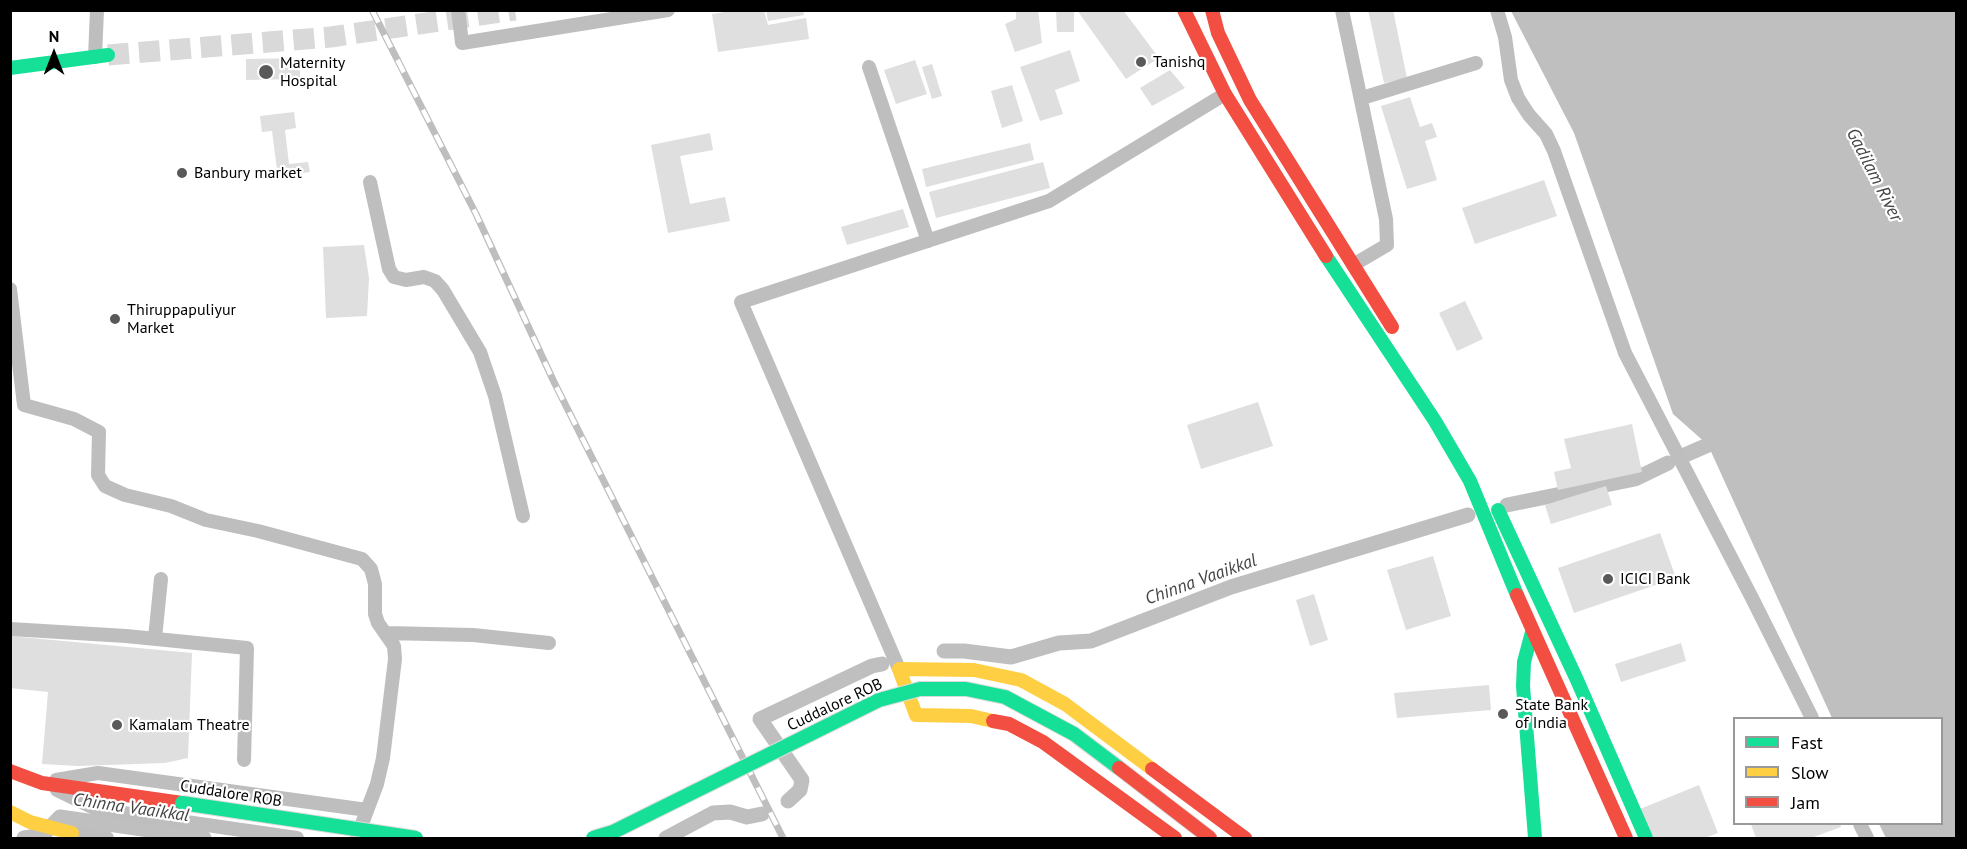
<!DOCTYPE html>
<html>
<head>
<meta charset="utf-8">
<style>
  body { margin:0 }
  #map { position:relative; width:1967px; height:849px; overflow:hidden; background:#fff; font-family:"PT Sans",sans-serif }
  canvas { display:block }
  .frame { position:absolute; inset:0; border:12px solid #000; pointer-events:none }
  .legend { position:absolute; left:1733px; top:717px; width:210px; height:108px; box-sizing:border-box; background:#fff; border:2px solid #999; margin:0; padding:8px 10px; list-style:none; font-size:18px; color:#000 }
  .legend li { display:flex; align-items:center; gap:12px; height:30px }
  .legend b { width:30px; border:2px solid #999 }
  .north { position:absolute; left:24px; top:24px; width:60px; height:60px; -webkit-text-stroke:4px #fff; paint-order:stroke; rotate:0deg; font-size:16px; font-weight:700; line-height:24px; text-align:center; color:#000 }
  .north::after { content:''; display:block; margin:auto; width:21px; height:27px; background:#000; clip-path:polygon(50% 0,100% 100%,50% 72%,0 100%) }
</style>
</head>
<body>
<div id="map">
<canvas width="1967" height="849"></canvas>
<div class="frame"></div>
<ul class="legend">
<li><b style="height:8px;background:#16e098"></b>Fast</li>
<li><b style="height:8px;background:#ffcf43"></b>Slow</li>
<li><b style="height:8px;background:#f24e42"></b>Jam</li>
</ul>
<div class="north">N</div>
</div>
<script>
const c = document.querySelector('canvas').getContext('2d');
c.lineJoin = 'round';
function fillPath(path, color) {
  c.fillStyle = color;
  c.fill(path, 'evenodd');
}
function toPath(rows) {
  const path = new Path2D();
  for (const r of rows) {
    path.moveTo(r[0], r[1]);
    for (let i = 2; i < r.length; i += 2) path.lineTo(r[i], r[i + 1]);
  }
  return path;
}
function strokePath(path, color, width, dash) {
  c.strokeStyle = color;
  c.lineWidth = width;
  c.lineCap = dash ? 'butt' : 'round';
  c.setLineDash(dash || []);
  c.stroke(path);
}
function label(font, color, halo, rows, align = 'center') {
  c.font = font + ' "PT Sans",sans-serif';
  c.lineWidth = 4.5;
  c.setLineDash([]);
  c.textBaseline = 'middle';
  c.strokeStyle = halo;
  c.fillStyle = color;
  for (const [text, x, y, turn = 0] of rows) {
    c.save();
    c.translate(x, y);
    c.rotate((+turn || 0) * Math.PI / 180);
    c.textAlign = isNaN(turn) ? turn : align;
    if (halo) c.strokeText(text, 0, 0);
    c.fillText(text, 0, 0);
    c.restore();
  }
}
const water = toPath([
  [1511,11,1956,11,1956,838,1886,838,1879,824,1942,824,1942,718,1832,718,1708,445,1673,414,1574,133]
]);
const canal = toPath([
  [1685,455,1708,445],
  [1507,505,1635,479,1668,463],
  [944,651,964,651,1011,657,1059,643,1091,641,1231,587,1468,515],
  [788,801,800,790,802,780,760,719,872,666,882,664],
  [24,838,43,835,60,817,204,838],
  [666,838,713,813,730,812,747,817,762,814]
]);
const building = toPath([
  [737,10,764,10,768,25,806,18,809,39,718,52,712,14],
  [766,10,803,10,804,15,768,21],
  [1016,10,1038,10,1042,43,1015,52,1005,24,1016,19],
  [1056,10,1074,10,1074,32,1057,32],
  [1077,10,1123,10,1159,58,1126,79],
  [1368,10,1393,10,1407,78,1384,83],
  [1070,50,1080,81,1055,90,1063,114,1040,121,1020,67],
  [300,58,300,79,246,80,246,59],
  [915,60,927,94,896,104,884,70],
  [932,64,942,96,932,99,922,67],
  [1170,70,1185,88,1152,106,1140,88],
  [1012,85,1023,121,1002,128,991,91],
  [1410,97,1420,127,1432,123,1437,137,1425,141,1437,180,1407,189,1381,106],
  [294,112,296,128,285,130,289,164,308,162,310,172,278,177,272,131,262,132,260,116],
  [710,133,713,150,680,156,690,204,725,197,730,221,668,233,651,145],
  [1030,143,1034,160,926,187,922,169],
  [1043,162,1050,188,936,218,929,192],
  [1544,180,1557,216,1475,244,1462,208],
  [903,209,909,227,847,245,841,227],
  [364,245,369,278,367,316,326,318,323,247],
  [1465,301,1483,339,1457,351,1439,313],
  [1258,402,1273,446,1201,469,1187,425],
  [1632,424,1642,472,1558,490,1554,472,1571,468,1564,439],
  [1606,486,1612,505,1551,524,1545,505],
  [1660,533,1676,578,1574,613,1558,568],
  [1433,556,1451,616,1406,630,1387,570],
  [1314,594,1328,640,1310,646,1296,600],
  [10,636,192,653,188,758,165,763,78,766,42,764,48,692,10,688],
  [1681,643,1686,661,1621,682,1615,664],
  [1489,685,1491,710,1397,718,1394,693],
  [1699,785,1718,833,1705,838,1652,838,1640,809],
  [1751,824,1840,824,1841,827,1811,838,1756,838]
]);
const primaryTunnel = toPath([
  [108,55,331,37,515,10]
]);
const street = toPath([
  [458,10,462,43,668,10],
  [1342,10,1386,219,1387,245,1353,265],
  [1497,10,1505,37,1511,80,1518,98,1529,115,1546,134,1554,151,1625,353,1752,598,1812,718],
  [95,57,97,10],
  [869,67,928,241],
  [1362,98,1476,63],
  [370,182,389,269,394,277,406,280,424,277,435,281,443,290,480,352,495,396,523,516],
  [10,289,24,405,74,419,99,432,98,475,105,486,125,495,171,506,206,520,258,531,362,559,371,569,375,584,375,614,378,623,394,646,395,659,383,758,377,784,357,837],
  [10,629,126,636,247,648,244,760],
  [386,633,473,635,549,643],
  [155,638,161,579],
  [899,669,741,302,1049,201,1225,94],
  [56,780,98,773,367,810],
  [57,790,96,809,297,838],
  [1860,824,1867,838],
  [71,838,72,833,107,838]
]);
const fast = toPath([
  [10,68,108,55],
  [1326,256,1435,421,1470,481,1517,595],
  [1498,510,1577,680,1646,838],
  [1532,632,1524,662,1523,686,1535,838]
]);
const slow = toPath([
  [993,721,971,716,916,715,899,669,974,670,1021,680,1065,704,1152,769],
  [10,812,30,822,72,833]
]);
const jam = toPath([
  [1184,10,1225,94,1326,256],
  [1212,10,1218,33,1250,100,1392,327],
  [1517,595,1626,838],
  [993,721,1009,724,1043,742,1175,838],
  [1152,769,1245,838],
  [10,771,42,783,182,803]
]);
const rail = toPath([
  [372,10,476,214,554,382,783,838]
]);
const fastBridge = toPath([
  [182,803,416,838],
  [593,838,613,832,879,700,920,689,966,689,1005,697,1074,734,1119,768]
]);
const jamBridge = toPath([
  [1119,768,1210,838]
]);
const markers = [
  [1141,62,6,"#595959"],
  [266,72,8,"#595959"],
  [182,173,6,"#595959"],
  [115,319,6,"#595959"],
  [1608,579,6,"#595959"],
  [1503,714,6,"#595959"],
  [117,725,6,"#595959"]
];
const poiNames = [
  ["Tanishq",1153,62],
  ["Maternity",280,63],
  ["Hospital",280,81],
  ["Banbury market",194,173],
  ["Thiruppapuliyur",127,310],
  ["Market",127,328],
  ["ICICI Bank",1620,579],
  ["State Bank",1515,705],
  ["of India",1515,723],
  ["Kamalam Theatre",129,725]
];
const streetNames = [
  ["Cuddalore ROB",835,705,-25],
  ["Cuddalore ROB",231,794,9]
];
const waterNames = [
  ["Gadilam River",1874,175,63],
  ["Chinna Vaaikkal",1201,580,-20],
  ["Chinna Vaaikkal",131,808,8]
];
fillPath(water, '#bfbfbf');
strokePath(canal, '#bfbfbf', 15);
fillPath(building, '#dfdfdf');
strokePath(primaryTunnel, '#d9d9d9', 21, [21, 10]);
strokePath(street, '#bebebe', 14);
strokePath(fast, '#16e098', 14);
strokePath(slow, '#ffcf43', 14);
strokePath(jam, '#f24e42', 14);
strokePath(rail, '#bebebe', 7);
strokePath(rail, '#fff', 4.5, [14]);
strokePath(fastBridge, '#dbdbdb', 16, []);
strokePath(jamBridge, '#dbdbdb', 16, []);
strokePath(fastBridge, '#16e098', 14);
strokePath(jamBridge, '#f24e42', 14);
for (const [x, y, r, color] of markers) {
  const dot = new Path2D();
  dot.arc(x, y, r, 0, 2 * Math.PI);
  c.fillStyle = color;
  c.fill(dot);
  strokePath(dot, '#fff', 2);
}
label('16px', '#000', '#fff', poiNames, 'left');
label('16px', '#000', '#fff', streetNames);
label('italic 18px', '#444', '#fff', waterNames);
</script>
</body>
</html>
